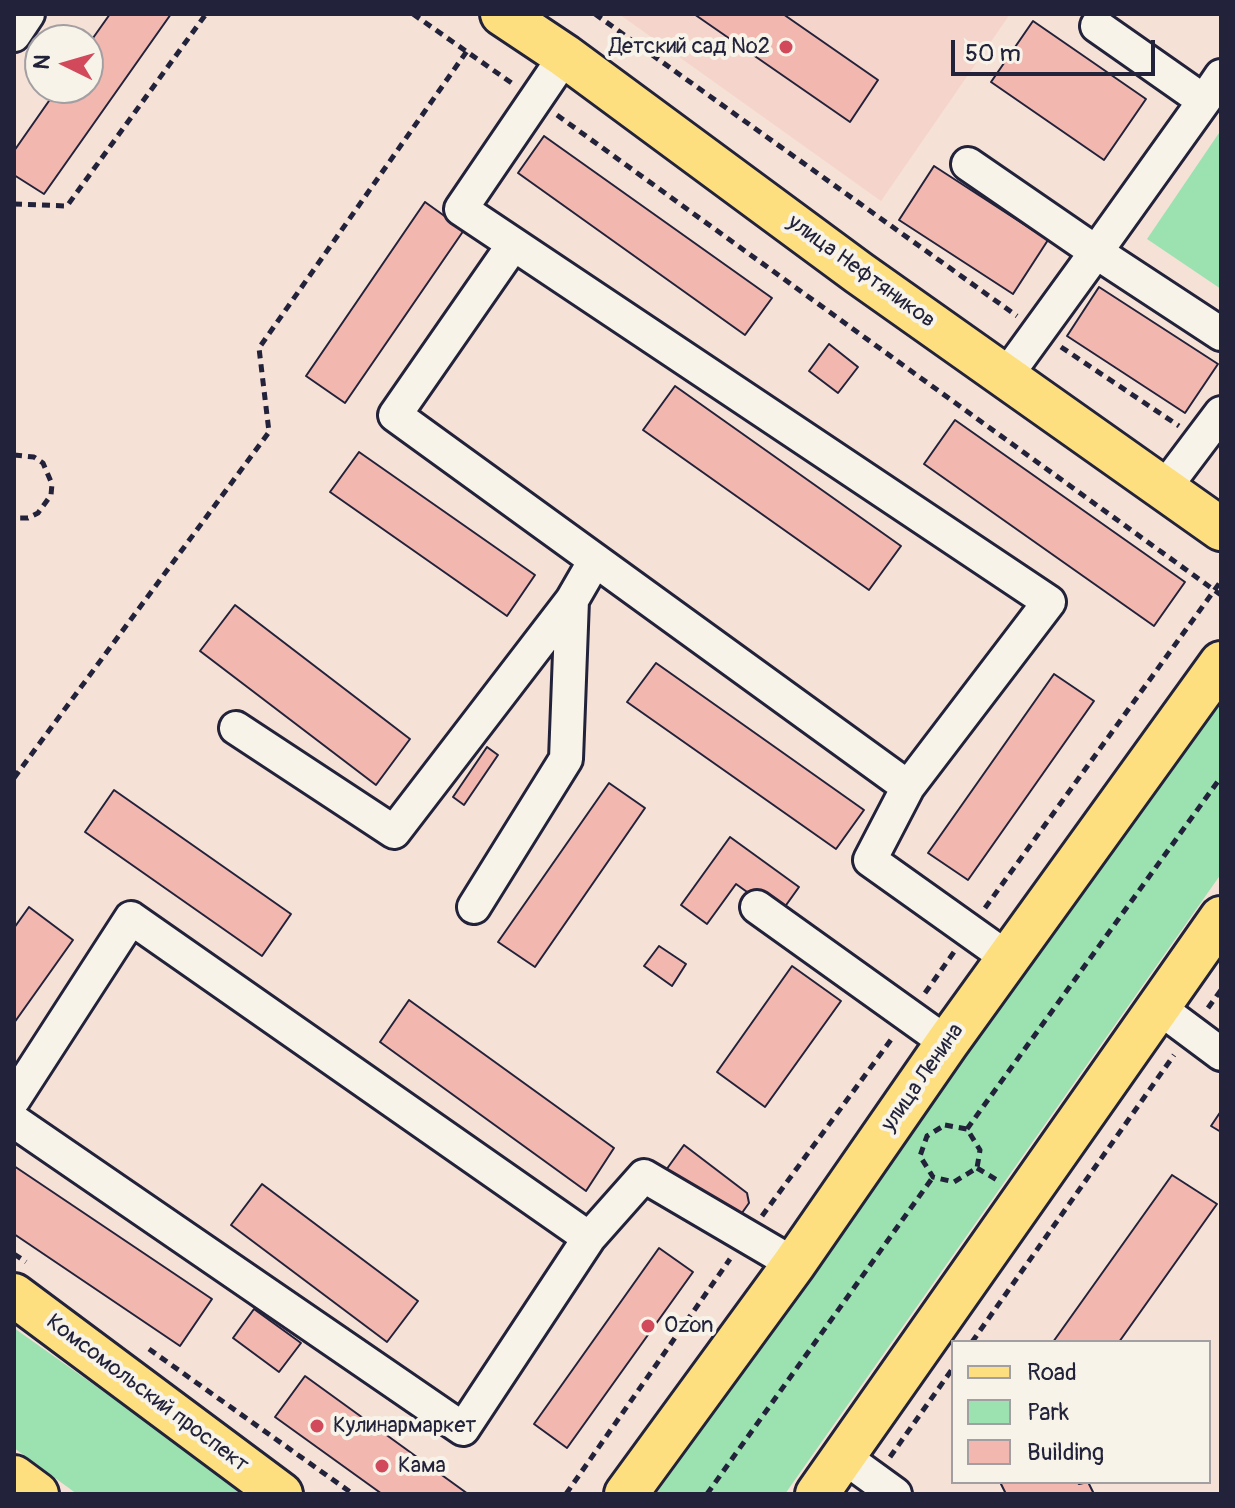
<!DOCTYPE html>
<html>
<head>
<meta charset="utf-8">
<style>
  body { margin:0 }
  #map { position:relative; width:1235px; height:1508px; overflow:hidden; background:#f6e1d7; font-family:Pangolin,sans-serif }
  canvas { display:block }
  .frame { position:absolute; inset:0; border:16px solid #22223b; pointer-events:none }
  .legend { position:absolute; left:951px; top:1340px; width:260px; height:144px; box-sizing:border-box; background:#f7f3e8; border:2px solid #a29fa3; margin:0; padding:10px 14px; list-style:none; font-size:24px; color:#22223b }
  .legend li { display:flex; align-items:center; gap:16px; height:40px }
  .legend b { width:40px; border:2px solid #a29fa3 }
  .north { position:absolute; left:24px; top:24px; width:80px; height:80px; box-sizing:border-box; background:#f7f3e8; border:2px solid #a29fa3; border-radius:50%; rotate:275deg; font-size:22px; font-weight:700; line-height:32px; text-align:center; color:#22223b }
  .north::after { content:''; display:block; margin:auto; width:28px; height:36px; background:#d1495b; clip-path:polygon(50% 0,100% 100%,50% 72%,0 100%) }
  .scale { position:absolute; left:951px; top:40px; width:204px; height:36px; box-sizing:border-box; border:4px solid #22223b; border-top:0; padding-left:10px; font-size:24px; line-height:28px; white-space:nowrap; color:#22223b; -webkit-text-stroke:6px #f7f3e8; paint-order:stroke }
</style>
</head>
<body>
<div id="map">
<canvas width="1235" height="1508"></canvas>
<div class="frame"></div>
<ul class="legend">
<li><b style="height:10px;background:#fddf80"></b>Road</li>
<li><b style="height:22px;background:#9be2b0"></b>Park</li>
<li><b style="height:22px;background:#f2b7af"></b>Building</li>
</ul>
<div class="north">N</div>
<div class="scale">50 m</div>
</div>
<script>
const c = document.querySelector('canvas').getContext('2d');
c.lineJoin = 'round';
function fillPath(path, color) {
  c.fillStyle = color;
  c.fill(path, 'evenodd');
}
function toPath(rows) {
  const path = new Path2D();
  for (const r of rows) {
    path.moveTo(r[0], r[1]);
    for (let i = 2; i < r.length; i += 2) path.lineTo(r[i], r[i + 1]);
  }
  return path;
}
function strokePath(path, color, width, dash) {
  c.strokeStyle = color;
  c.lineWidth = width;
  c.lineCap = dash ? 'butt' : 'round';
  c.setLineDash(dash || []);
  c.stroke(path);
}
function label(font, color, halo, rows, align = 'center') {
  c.font = font + ' Pangolin,sans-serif';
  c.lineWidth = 8;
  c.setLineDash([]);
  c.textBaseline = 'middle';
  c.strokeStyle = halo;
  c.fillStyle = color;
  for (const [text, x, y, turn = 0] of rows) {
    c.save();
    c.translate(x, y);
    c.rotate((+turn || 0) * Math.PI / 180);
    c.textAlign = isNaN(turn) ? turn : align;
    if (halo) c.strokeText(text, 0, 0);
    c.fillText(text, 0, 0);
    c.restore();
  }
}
const built = toPath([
  [619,14,1010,14,881,201]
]);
const green = toPath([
  [1221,130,1221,289,1147,239],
  [1221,691,1221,874,785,1494,656,1494],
  [14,1328,248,1494,77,1494,14,1448]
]);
const building = toPath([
  [110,14,171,14,44,194,14,175,14,151,58,88,88,88,88,45,110,14],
  [694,14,783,14,878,80,850,122,694,14],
  [1033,21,1146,99,1104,160,991,82,1033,21],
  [544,136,772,298,745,335,518,173,544,136],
  [934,166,1048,240,1013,294,899,220,934,166],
  [425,202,464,230,345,403,306,376,425,202],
  [1099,287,1218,364,1185,413,1067,336,1099,287],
  [829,344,858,367,838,393,809,371,829,344],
  [675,386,901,546,869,590,643,430,675,386],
  [955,420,1185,582,1154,626,924,464,955,420],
  [359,452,535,575,507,616,330,492,359,452],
  [235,605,410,739,376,785,200,651,235,605],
  [656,663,864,810,836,849,627,702,656,663],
  [1054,674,1094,701,968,880,928,853,1054,674],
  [487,747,498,755,464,805,453,797,487,747],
  [609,783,645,808,535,967,498,942,609,783],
  [114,790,291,914,262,956,85,832,114,790],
  [730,837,799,887,779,915,736,884,707,924,681,905,730,837],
  [29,907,73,940,14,1023,14,928,29,907],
  [659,946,686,964,672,986,644,966,659,946],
  [792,966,841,1001,765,1107,717,1072,792,966],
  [409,1000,614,1148,586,1191,380,1042,409,1000],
  [1221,1111,1221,1132,1211,1126,1221,1111],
  [684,1145,747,1193,749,1203,737,1220,661,1177,684,1145],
  [14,1166,212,1299,180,1346,14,1234,14,1166],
  [1172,1175,1217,1204,1119,1342,1053,1342,1172,1175],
  [262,1184,418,1301,387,1342,231,1225,262,1184],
  [659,1248,693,1272,567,1448,534,1424,659,1248],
  [254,1309,301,1343,279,1372,233,1338,254,1309],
  [305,1376,468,1494,382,1494,275,1417,305,1376],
  [1000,1482,1077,1482,1079,1484,1088,1482,1094,1494,1006,1494,1000,1482]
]);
const path = toPath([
  [413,14,513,84],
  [595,14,1017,316],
  [557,115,1221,595],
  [14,204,67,206,206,14],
  [1061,347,1179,426],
  [14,455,34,457,43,463,52,484,51,495,38,513,28,518,14,518],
  [14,778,269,432,259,348,467,51],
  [985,908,1221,581],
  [925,993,954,952],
  [1208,1008,1221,990],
  [945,1125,967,1129,980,1150,977,1168,954,1182,933,1177,920,1156,927,1136,945,1125],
  [967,1129,1221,777],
  [977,1168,997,1180],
  [762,1216,893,1037],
  [14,1254,26,1262],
  [972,1342,1174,1055],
  [149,1349,353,1494],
  [890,1457,953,1368],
  [566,1494,730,1259],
  [707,1494,933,1177]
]);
const minor = toPath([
  [14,35,28,14],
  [565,56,461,209,1049,602,908,787,870,860,1009,959],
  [1204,101,1221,76],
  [968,164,1096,252,1204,101,1097,26],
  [513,245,395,415,908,787],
  [1006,376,1096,252,1221,334],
  [1163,490,1221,413],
  [236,728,394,832,572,600,594,562],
  [474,907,566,759,572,600],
  [757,907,947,1043],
  [1158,1007,1221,1054],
  [14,1099,131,918,589,1238],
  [14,1121,463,1429,589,1238,644,1176,794,1264],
  [844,1457,895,1494]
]);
const major = toPath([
  [502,14,565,56,859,273,1221,529],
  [14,1295,281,1494],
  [14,1477,37,1494],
  [626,1494,794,1264,947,1043,1221,663],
  [817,1494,1221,918]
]);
const markers = [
  [786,47,8,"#d1495b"],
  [648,1326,8,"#d1495b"],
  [317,1426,8,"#d1495b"],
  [382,1466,8,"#d1495b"]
];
const poiNames = [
  ["Детский сад №2",770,47,"right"],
  ["Ozon",664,1326],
  ["Кулинармаркет",333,1426],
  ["Кама",398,1466]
];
const streetNames = [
  ["улица Нефтяников",861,272,36],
  ["улица Ленина",923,1078,-55],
  ["Комсомольский проспект",147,1394,37]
];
fillPath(built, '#f5d4cb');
fillPath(green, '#9be2b0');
fillPath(building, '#f2b7af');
strokePath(building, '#22223b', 2);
strokePath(minor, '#22223b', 38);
strokePath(major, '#22223b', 48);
strokePath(path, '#22223b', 5, [8, 6]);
strokePath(minor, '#f7f3e8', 32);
strokePath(major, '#fddf80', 42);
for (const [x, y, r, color] of markers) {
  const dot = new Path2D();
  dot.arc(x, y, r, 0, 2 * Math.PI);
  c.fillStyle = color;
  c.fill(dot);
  strokePath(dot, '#f7f3e8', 3);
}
label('22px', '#22223b', '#f7f3e8', poiNames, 'left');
label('22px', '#22223b', '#f7f3e8', streetNames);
</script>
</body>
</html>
